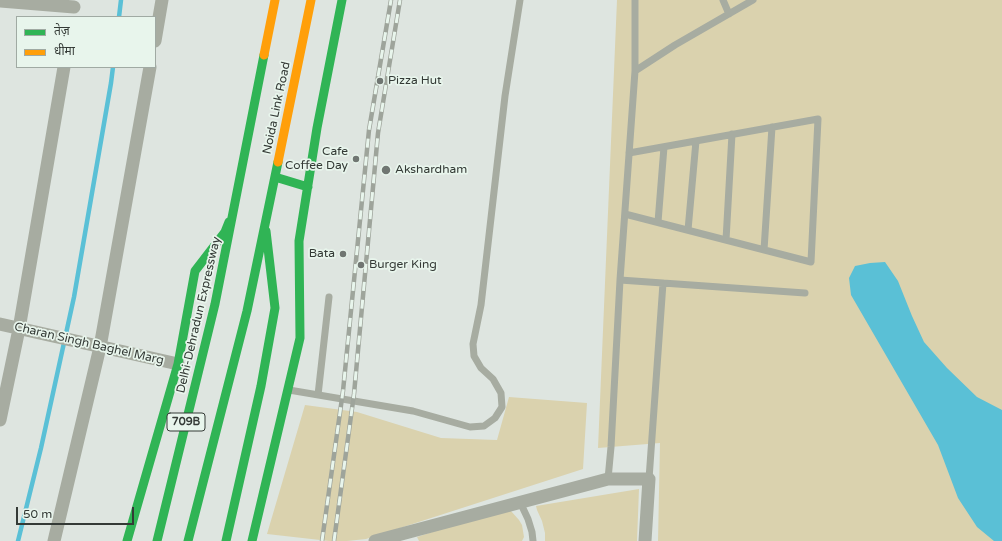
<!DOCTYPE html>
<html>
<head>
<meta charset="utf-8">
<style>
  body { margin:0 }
  #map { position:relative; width:1002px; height:541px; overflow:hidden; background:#dee5e0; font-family:"Varela Round","Noto Sans Devanagari",sans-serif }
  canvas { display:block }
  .legend { position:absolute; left:16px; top:16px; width:140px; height:52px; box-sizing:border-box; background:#e8f5ec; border:1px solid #a0aaa3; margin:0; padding:5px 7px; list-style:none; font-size:12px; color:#343a36 }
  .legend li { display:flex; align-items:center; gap:8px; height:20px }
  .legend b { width:20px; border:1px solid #a0aaa3 }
  .scale { position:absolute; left:16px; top:507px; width:118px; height:18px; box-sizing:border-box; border:2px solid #343a36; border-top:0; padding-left:5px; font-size:12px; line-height:14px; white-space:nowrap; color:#343a36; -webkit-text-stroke:3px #e8f5ec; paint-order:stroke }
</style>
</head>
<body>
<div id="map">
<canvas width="1002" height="541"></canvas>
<ul class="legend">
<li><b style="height:5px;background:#30b455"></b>तेज़</li>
<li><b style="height:5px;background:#ff9f0a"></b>धीमा</li>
</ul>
<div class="scale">50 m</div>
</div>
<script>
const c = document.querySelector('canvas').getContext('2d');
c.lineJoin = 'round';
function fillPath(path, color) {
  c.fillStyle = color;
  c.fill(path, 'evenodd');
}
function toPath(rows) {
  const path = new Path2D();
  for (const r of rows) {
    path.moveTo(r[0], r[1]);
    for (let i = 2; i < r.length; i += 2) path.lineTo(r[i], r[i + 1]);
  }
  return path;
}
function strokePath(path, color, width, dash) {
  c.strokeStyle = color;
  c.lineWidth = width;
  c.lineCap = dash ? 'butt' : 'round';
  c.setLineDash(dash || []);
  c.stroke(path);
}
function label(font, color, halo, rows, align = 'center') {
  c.font = font + ' "Varela Round",sans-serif';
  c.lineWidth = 3.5;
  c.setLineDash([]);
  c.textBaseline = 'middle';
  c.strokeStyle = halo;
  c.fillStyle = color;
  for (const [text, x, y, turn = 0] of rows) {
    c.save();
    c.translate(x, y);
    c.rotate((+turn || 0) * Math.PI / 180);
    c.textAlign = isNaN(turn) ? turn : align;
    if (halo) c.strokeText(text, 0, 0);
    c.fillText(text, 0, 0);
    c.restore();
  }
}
const green = toPath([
  [617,0,1002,0,1002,541,658,541,660,443,598,448],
  [509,397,587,403,583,469,366,539,347,541,329,541,267,534,305,405,357,412,441,438,497,440],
  [639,489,637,541,545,541,545,533,542,521,537,510,536,506],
  [505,508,511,511,519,520,522,525,524,537,522,541,419,541,417,537]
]);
const water = toPath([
  [885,262,898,281,912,316,924,342,947,368,977,397,1002,410,1002,541,994,541,977,527,958,498,938,445,851,295,849,278,855,266,870,263]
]);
const stream = toPath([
  [119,17,121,0],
  [18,541,41,448,74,297,111,83,113,67]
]);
const lane = toPath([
  [723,0,729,14],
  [635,71,635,0],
  [625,214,811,262,818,119,629,153],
  [658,222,664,147],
  [688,230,696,141],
  [726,240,732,134],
  [764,250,772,127],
  [620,280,805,293],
  [289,390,413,411,470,427,484,426,495,418,502,407,501,393,493,379,481,368,474,356,473,344,481,305,505,96,520,0],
  [318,395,329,297],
  [608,479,611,447,620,280,635,71,675,45,753,0],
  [649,479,663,283],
  [520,502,528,519,532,532,533,541]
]);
const street = toPath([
  [0,1,74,7],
  [155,41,162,0],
  [0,324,178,364],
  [0,420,19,329,64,67],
  [54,541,100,347,150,67],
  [375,541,608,479,649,479,645,541]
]);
const fast = toPath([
  [275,177,308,187],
  [127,541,178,364,195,271,225,232,229,222],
  [157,541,215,304,264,55],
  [188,541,247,311,278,162],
  [226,541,261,386,275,308,266,231],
  [252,541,300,338,299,241,317,128,342,0]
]);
const slow = toPath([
  [264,55,275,0],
  [278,162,311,0]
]);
const rail = toPath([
  [322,541,343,391,369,130,391,0],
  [334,541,354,394,378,133,400,0]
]);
const markers = [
  [380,81,4,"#707672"],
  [356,159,4,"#707672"],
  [386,170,5,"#707672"],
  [343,254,4,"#707672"],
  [361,265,4,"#707672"]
];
const shields = [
  [186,422,38]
];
const shieldNames = [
  ["709B",186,422]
];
const poiNames = [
  ["Pizza Hut",388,81],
  ["Cafe",348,152,"right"],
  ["Coffee Day",348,166,"right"],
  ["Akshardham",395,170],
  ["Bata",335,254,"right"],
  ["Burger King",369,265]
];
const streetNames = [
  ["Noida Link Road",277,108,-78],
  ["Delhi-Dehradun Expressway",199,315,-77],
  ["Charan Singh Baghel Marg",89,344,13]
];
fillPath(green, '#dad2ae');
fillPath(water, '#5ac0d6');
strokePath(stream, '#5ac0d6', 4.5);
strokePath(lane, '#a7aca1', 7);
strokePath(street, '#a7aca1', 13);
strokePath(fast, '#30b455', 9);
strokePath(slow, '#ff9f0a', 9);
strokePath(rail, '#9ea49b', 4.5);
strokePath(rail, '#e8f5ec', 3, [9]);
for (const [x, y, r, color] of markers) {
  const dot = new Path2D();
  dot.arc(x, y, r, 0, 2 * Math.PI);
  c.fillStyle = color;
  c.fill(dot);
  strokePath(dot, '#e8f5ec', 1.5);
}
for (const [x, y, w] of shields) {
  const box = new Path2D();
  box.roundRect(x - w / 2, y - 9, w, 18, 3);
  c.fillStyle = '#e8f5ec';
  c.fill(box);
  strokePath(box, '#343a36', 1);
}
label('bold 11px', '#343a36', null, shieldNames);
label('12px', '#343a36', '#e8f5ec', poiNames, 'left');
label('12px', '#343a36', '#e8f5ec', streetNames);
</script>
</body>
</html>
